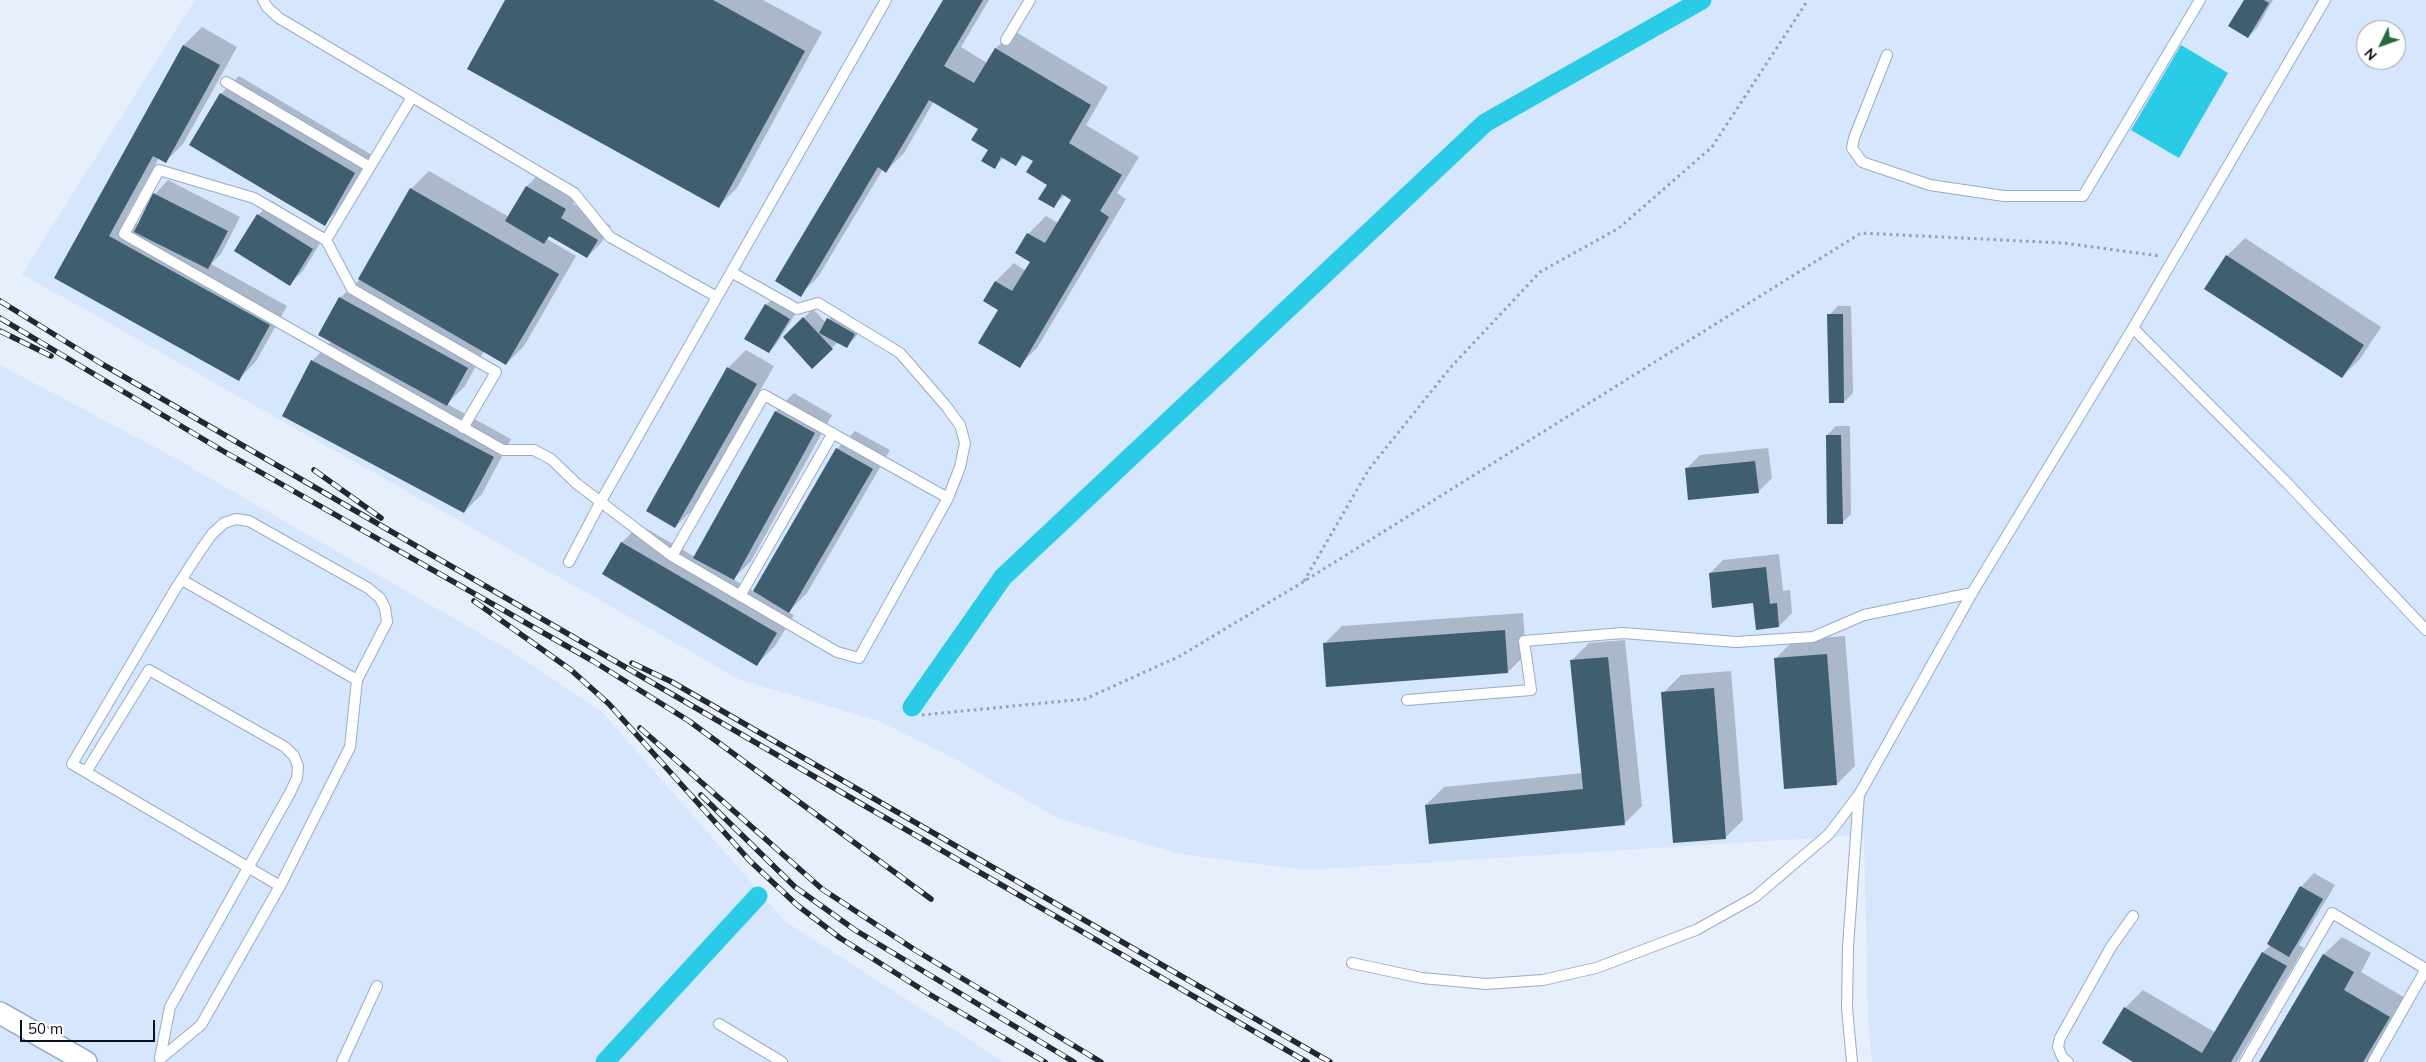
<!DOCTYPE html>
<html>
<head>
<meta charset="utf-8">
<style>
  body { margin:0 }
  #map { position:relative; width:2426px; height:1062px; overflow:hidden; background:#e6effb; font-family:Mulish,sans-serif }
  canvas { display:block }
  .north { position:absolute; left:2356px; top:20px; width:50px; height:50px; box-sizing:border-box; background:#fff; border:1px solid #9da0a4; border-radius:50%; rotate:228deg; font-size:14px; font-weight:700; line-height:20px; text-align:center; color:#09111b }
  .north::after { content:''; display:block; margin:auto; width:18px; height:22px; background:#236c39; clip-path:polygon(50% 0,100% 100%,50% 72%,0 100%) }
  .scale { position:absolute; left:20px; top:1020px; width:135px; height:22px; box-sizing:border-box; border:2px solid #09111b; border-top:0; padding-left:6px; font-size:15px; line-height:18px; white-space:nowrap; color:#09111b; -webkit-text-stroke:4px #fff; paint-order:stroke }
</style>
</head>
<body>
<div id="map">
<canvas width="2426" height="1062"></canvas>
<div class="north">N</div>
<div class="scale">50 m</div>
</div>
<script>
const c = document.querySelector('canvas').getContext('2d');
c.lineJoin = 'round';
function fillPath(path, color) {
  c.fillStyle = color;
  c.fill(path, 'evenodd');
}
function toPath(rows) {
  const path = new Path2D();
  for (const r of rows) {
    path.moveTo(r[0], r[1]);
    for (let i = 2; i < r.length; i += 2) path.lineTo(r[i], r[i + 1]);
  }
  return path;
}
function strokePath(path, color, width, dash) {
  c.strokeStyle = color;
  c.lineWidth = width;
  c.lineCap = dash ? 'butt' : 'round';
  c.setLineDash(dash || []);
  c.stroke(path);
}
const built = toPath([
  [195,0,2426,0,2426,1062,1872,1062,1868,1018,1864,835,1306,870,1179,854,1058,818,948,755,876,720,741,680,22,274],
  [2366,30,2396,30,2396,60,2366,60],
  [0,365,166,453,507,649,602,712,786,922,1004,1062,0,1062]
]);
const water = toPath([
  [2181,45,2228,73,2179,158,2131,130]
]);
const shadow = toPath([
  [506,0,763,0,822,32,737,188,719,206],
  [945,0,989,0,961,47,987,63,996,48,1014,31,1108,87,1086,125,1139,157,1117,193,1126,199,1037,348,1019,366,999,310,985,301,996,281,1014,263,1026,271,1032,261,1028,234,1046,216,1058,223,1072,199,1065,195,1053,206,1048,184,1035,161,1025,155,1016,164,1004,158,994,167,990,150,980,129,934,101,904,153,886,171,883,169,818,277,800,295],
  [2246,0,2273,0,2257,28,2248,37],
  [202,27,237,47,183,144,165,162,159,158,126,217,139,225,155,194,168,180,240,217,221,254,211,264,287,306,256,361,239,379,56,278,184,45],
  [239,76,372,155,342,206,324,224,221,94],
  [429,171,509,217,527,186,540,173,578,196,573,204,611,226,601,243,587,257,551,236,547,239,576,256,524,346,506,364,484,351,465,386,447,404,511,439,482,494,464,512,283,416,312,361,332,341,340,298,358,281,411,189],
  [272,201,325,235,303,271,289,284,236,250,258,215],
  [2245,238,2381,327,2360,359,2342,377,2227,256],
  [775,296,798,310,777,343,769,352,746,338,766,305],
  [1838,306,1851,306,1853,393,1844,402,1829,315],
  [813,309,826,323,837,310,863,325,855,338,846,347,838,342,812,367,784,337],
  [746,350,774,366,693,509,675,527,728,368],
  [794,393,832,415,751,561,733,579,754,592,837,449,855,431,890,450,807,593,788,612,794,615,775,646,757,664,604,574,622,542,640,525,695,557,776,411],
  [1836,426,1850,426,1851,514,1842,523,1827,435],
  [1768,448,1772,478,1758,492,1686,469,1700,455],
  [1779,554,1783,591,1790,590,1792,613,1779,626,1754,602,1710,573,1723,560],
  [1523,613,1526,654,1508,672,1324,644,1342,626],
  [1845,636,1855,766,1837,784,1776,658,1794,640],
  [1625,640,1642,806,1624,824,1426,805,1444,787,1583,773,1571,661,1589,643],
  [1731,671,1743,820,1725,838,1663,693,1681,675],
  [2314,873,2335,885,2299,945,2304,948,2237,1062,2136,1062,2125,1008,2143,990,2216,1033,2263,952,2271,945,2301,887],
  [2342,937,2371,953,2361,972,2407,999,2369,1062,2261,1062,2324,954]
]);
const canal = toPath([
  [912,707,1003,577,1485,123,1702,0],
  [605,1062,758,896]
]);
const building = toPath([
  [505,0,713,0,805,51,719,208,467,69],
  [943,0,983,0,944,66,974,83,995,48,1091,105,1069,143,1122,175,1100,211,1109,217,1020,368,978,343,998,310,983,301,995,281,1012,291,1030,262,1015,253,1027,233,1045,243,1071,200,1062,194,1054,208,1038,199,1047,185,1026,172,1033,161,1022,155,1016,166,1001,157,995,169,981,161,988,150,971,140,978,129,929,100,886,173,878,167,801,297,775,281],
  [2244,0,2264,0,2269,3,2248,38,2228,26],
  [183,45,220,65,166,163,153,156,109,236,270,325,239,381,54,278],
  [220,93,355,173,325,226,189,145],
  [526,186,566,209,561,218,598,240,587,258,549,236,544,244,505,221],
  [410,188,559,274,506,365,358,279],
  [153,193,228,231,208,269,134,232],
  [257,214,313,249,290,286,234,251],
  [2226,255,2364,345,2342,378,2204,289],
  [339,297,468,368,447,406,318,335],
  [765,304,790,319,769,353,744,339],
  [1827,314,1843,314,1844,403,1829,403],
  [803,317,833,349,812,369,783,337],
  [827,318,855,334,847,348,819,333],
  [311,360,494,457,464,513,282,416],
  [727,367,757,384,675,528,646,511],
  [775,411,815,433,734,580,693,558],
  [1826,435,1841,435,1843,524,1827,524],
  [836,448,873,469,789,613,753,591],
  [1755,461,1759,493,1688,500,1685,468],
  [621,542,777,633,757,666,602,574],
  [1766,567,1770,604,1777,603,1779,627,1756,630,1753,603,1712,608,1709,573],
  [1505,630,1508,673,1326,687,1323,643],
  [1827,654,1837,785,1784,789,1774,658],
  [1608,657,1625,825,1429,844,1425,805,1583,789,1570,660],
  [1714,688,1726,839,1673,843,1661,692],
  [2300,886,2323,899,2289,957,2267,944],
  [2262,952,2287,966,2231,1062,2133,1062,2102,1043,2124,1007,2202,1053],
  [2323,954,2354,972,2344,990,2390,1017,2363,1062,2259,1062]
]);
const path = toPath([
  [1304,581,1369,469,1451,367,1540,272,1619,228,1712,147,1808,0],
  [922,715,1085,699,1180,656,1303,582,1861,233,2063,243,2160,256]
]);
const lane = toPath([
  [263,0,267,7,279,18,574,193,610,237,717,297],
  [1006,40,1030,0],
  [1887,55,1854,138,1852,148,1862,162,1930,185,2004,196,2083,196,2200,0],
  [226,82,370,167],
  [412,97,326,240,254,198,159,170,124,234,503,450,534,450,551,459,577,484,672,556,837,652,859,658,948,498,960,467,965,443,960,425,946,406,900,353,818,303,797,309,731,272],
  [326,240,352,289,496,372,463,428],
  [2133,328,2288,484,2426,630],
  [672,556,764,395,948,498],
  [569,562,601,501,886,0],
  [182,580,357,680,387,622,385,608,380,598,368,588,249,521,236,519,224,523,212,534,200,551,176,588,72,764,280,886],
  [740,596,833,433],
  [1407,700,1531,690,1524,641,1623,633,1736,642,1813,637,1864,615,1972,593],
  [86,772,149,670,285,747,294,756,298,766,297,778,290,793,170,1007,160,1058],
  [1352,963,1422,978,1486,984,1543,980,1596,968,1696,930,1755,897,1829,834,1860,793,1972,593,2133,328,2325,0],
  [719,1024,782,1062],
  [160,1059,201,1025,280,886,350,747,357,680],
  [342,1062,377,986],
  [1852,1062,1847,1008,1848,947,1859,794],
  [2068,1062,2062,1057,2058,1047,2060,1038,2111,947,2133,916],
  [2245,1062,2332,913,2426,969,2373,1062]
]);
const street = toPath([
  [0,1013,86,1062]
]);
const rail = toPath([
  [0,301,102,364,1307,1062],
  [0,318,223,451,593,661,689,721,931,899],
  [0,331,51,356],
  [314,470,381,518],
  [474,601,571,670,609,704,750,861,797,905,840,938,929,994,1045,1062],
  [632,663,672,682,1330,1062],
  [640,728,822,889,915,950,1101,1062],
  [701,795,795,887,855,930,1074,1062]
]);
fillPath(built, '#d6e6fc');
fillPath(water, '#2acbe7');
fillPath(shadow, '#0003');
strokePath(canal, '#2acbe7', 19);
fillPath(building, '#3f5e70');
strokePath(lane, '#97acc8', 12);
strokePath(street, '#97acc8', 24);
strokePath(path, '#969faa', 3, [2.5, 4]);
strokePath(lane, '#fff', 10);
strokePath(street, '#fff', 21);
strokePath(rail, '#202832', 5.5);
strokePath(rail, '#fff', 4, [11]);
</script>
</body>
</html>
